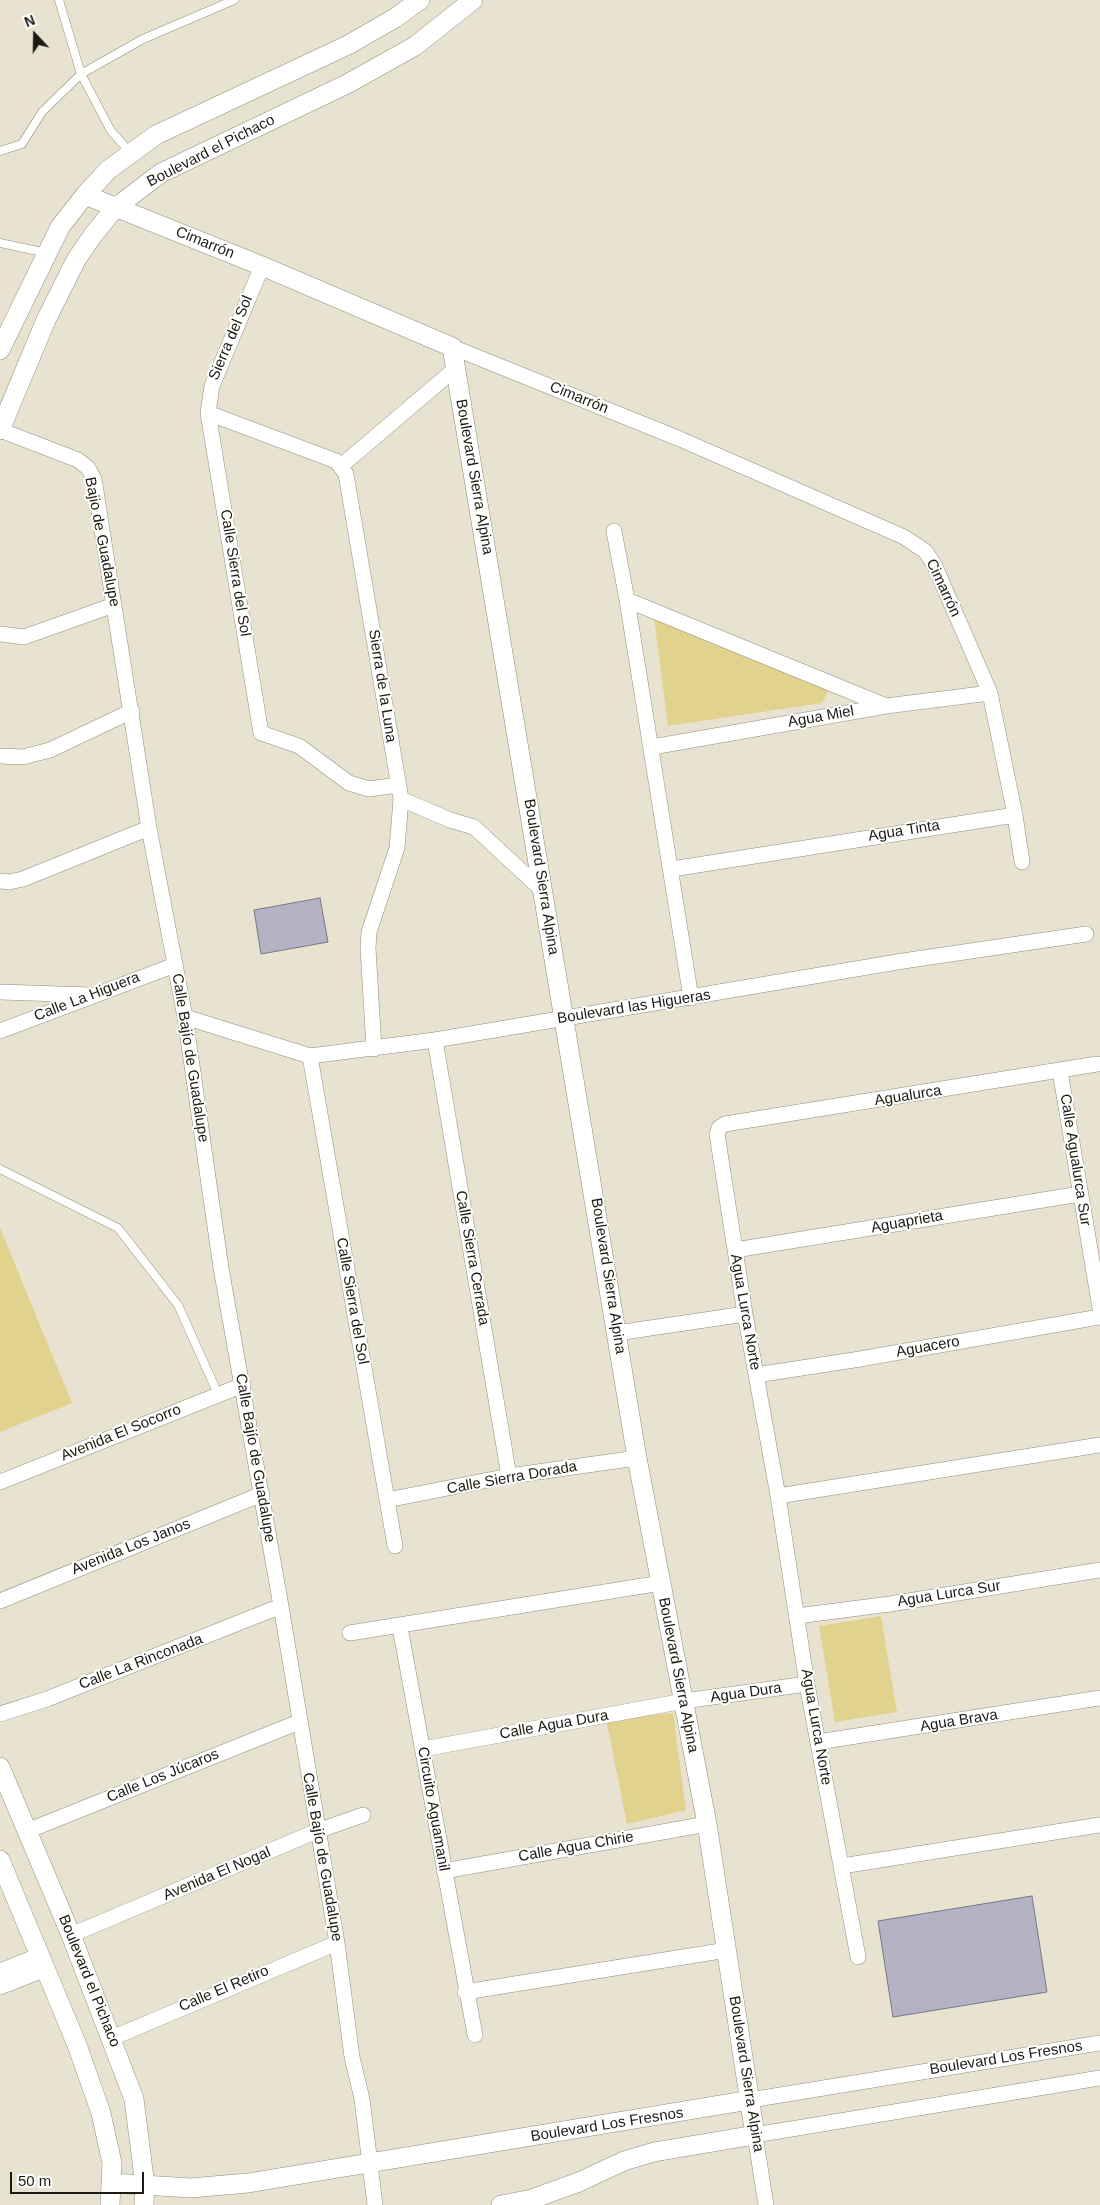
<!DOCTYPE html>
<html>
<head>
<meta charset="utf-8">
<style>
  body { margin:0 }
  #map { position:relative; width:1100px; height:2205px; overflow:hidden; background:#e7e3d0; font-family:Helvetica,sans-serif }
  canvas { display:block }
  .north { position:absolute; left:10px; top:10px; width:50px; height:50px; -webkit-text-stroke:4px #fff; paint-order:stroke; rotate:339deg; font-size:14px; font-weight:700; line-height:20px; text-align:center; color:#1b1a13 }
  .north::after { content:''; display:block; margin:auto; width:18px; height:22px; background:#1b1a13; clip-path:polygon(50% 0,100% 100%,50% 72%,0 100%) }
  .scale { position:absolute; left:10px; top:2172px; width:134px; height:22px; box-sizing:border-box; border:2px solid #1b1a13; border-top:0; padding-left:6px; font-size:15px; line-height:18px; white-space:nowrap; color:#1b1a13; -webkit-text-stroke:4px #fff; paint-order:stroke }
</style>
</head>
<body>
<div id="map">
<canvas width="1100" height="2205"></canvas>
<div class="north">N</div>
<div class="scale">50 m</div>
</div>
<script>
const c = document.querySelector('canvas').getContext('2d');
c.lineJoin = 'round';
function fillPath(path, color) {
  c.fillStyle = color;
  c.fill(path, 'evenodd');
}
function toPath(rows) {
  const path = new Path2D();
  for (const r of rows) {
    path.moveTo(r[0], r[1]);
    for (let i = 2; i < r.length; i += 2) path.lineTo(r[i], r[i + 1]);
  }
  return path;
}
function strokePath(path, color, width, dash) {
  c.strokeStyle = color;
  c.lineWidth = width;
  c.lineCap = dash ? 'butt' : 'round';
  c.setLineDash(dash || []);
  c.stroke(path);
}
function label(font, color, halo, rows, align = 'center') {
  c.font = font + ' Helvetica,sans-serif';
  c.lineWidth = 4;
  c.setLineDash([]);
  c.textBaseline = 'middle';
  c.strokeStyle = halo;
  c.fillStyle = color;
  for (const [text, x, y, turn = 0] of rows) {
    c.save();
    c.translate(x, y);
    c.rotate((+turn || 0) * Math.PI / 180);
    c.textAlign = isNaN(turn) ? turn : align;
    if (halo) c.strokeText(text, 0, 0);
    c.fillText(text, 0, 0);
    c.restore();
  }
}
const green = toPath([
  [654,618,825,682,828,691,822,703,668,726],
  [0,1228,72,1403,0,1432],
  [881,1616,897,1712,835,1722,819,1626],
  [673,1713,686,1810,627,1824,606,1719]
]);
const building = toPath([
  [320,898,328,942,261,954,254,910,320,898],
  [1032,1896,1047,1992,893,2017,878,1921,1032,1896]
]);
const service = toPath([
  [59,0,81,74,111,131,130,152],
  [0,151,22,144,42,112,81,74,143,39,234,0],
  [0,243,47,253],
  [0,1169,118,1228,178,1305,218,1394]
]);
const minor = toPath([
  [262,266,212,386,208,413,261,733,299,746,349,783,369,789,398,785],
  [452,347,680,439,904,537,925,551,934,564,990,693,1015,815,672,869],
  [208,413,336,461,346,474,401,799,397,848,369,932,368,948,374,1049],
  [0,430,78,460,88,468,94,479,149,828,185,1017,221,1268,281,1606,337,1943,352,2057,362,2099,375,2205],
  [341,466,455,369],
  [614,531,627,600],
  [0,634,24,637,114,605],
  [652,747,886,706,990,693],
  [0,756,23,757,50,750,132,711],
  [401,799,450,820,474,827,542,890],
  [1015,815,1022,862],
  [0,881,9,882,23,879,149,828],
  [0,992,90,995],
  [691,998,627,600,886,706],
  [185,1017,310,1056,435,1040,903,961,1086,934],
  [0,1031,175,965],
  [435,1040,509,1476],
  [310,1056,395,1546],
  [1060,1071,1100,1308],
  [735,1250,1080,1194],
  [617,1333,745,1314],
  [756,1375,860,1359,1100,1317],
  [0,1482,243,1385],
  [778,1496,1100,1445],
  [387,1500,509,1476,637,1458],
  [0,1601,262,1494],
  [797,1616,890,1604,1100,1570],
  [400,1627,475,2035],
  [350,1633,661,1583],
  [0,1714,47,1699,281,1606],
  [818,1742,1100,1698],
  [423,1749,684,1701,807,1684],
  [27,1831,299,1722],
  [842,1866,1100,1825],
  [444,1871,707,1824],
  [71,1935,317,1831,363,1815],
  [858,1957,807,1684,778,1496,745,1314,717,1134,719,1128,725,1124,1097,1064],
  [0,1971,40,1955],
  [0,1987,46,1969],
  [465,1992,727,1950],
  [112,2038,337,1943],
  [750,2100,1100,2043],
  [766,2205,755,2135,1100,2078]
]);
const tertiary = toPath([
  [85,195,262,266,452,347,637,1458,707,1824,755,2135,654,2152,624,2161,579,2182,532,2199,501,2205],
  [0,350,60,227,85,195,108,170,156,135,348,45,395,18,420,0],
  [0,430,46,320,76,260,93,235,115,208,161,173,347,84,415,46,473,0],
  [0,1767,71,1935,134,2099,145,2186,144,2205],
  [0,1860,77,2045,101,2113,112,2163,110,2205],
  [112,2183,190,2188,248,2183,750,2100]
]);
const streetNames = [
  ["Boulevard el Pichaco",211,151,-27],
  ["Cimarrón",205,243,22],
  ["Sierra del Sol",231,338,-67],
  ["Cimarrón",579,398,22],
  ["Boulevard Sierra Alpina",474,477,80],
  ["Bajio de Guadalupe",102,542,79],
  ["Calle Sierra del Sol",235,573,81],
  ["Cimarrón",943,588,65],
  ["Sierra de la Luna",382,686,81],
  ["Agua Miel",821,717,-10],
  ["Agua Tinta",904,831,-9],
  ["Boulevard Sierra Alpina",541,877,81],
  ["Calle La Higuera",87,997,-21],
  ["Boulevard las Higueras",634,1007,-9],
  ["Calle Bajío de Guadalupe",190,1058,81],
  ["Agualurca",908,1096,-9],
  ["Calle Agualurca Sur",1075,1160,81],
  ["Aguaprieta",907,1222,-10],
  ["Calle Sierra Cerrada",472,1258,80],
  ["Boulevard Sierra Alpina",608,1276,81],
  ["Calle Sierra del Sol",352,1301,80],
  ["Agua Lurca Norte",745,1312,80],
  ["Aguacero",928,1347,-10],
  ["Avenida El Socorro",121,1433,-22],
  ["Calle Bajío de Guadalupe",255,1458,80],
  ["Calle Sierra Dorada",512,1478,-10],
  ["Avenida Los Janos",131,1547,-22],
  ["Agua Lurca Sur",949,1594,-9],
  ["Calle La Rinconada",141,1662,-21],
  ["Boulevard Sierra Alpina",678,1675,79],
  ["Agua Dura",746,1693,-8],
  ["Agua Brava",959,1721,-9],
  ["Calle Agua Dura",554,1725,-10],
  ["Agua Lurca Norte",816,1727,80],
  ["Calle Los Júcaros",163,1776,-22],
  ["Circuito Aguamanil",433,1809,80],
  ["Calle Agua Chirie",576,1847,-10],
  ["Calle Bajío de Guadalupe",322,1857,80],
  ["Avenida El Nogal",217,1874,-23],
  ["Boulevard el Pichaco",89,1981,68],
  ["Calle El Retiro",224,1989,-23],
  ["Boulevard Los Fresnos",1006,2058,-9],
  ["Boulevard Sierra Alpina",746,2074,81],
  ["Boulevard Los Fresnos",607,2125,-9]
];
fillPath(green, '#e1d28e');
fillPath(building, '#b5b2c4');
strokePath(building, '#797688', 1);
strokePath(service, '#928e7c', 9);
strokePath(minor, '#928e7c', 16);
strokePath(tertiary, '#928e7c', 20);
strokePath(service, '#fff', 8);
strokePath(minor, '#fff', 15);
strokePath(tertiary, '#fff', 19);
label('15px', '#1b1a13', '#fff', streetNames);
</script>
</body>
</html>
